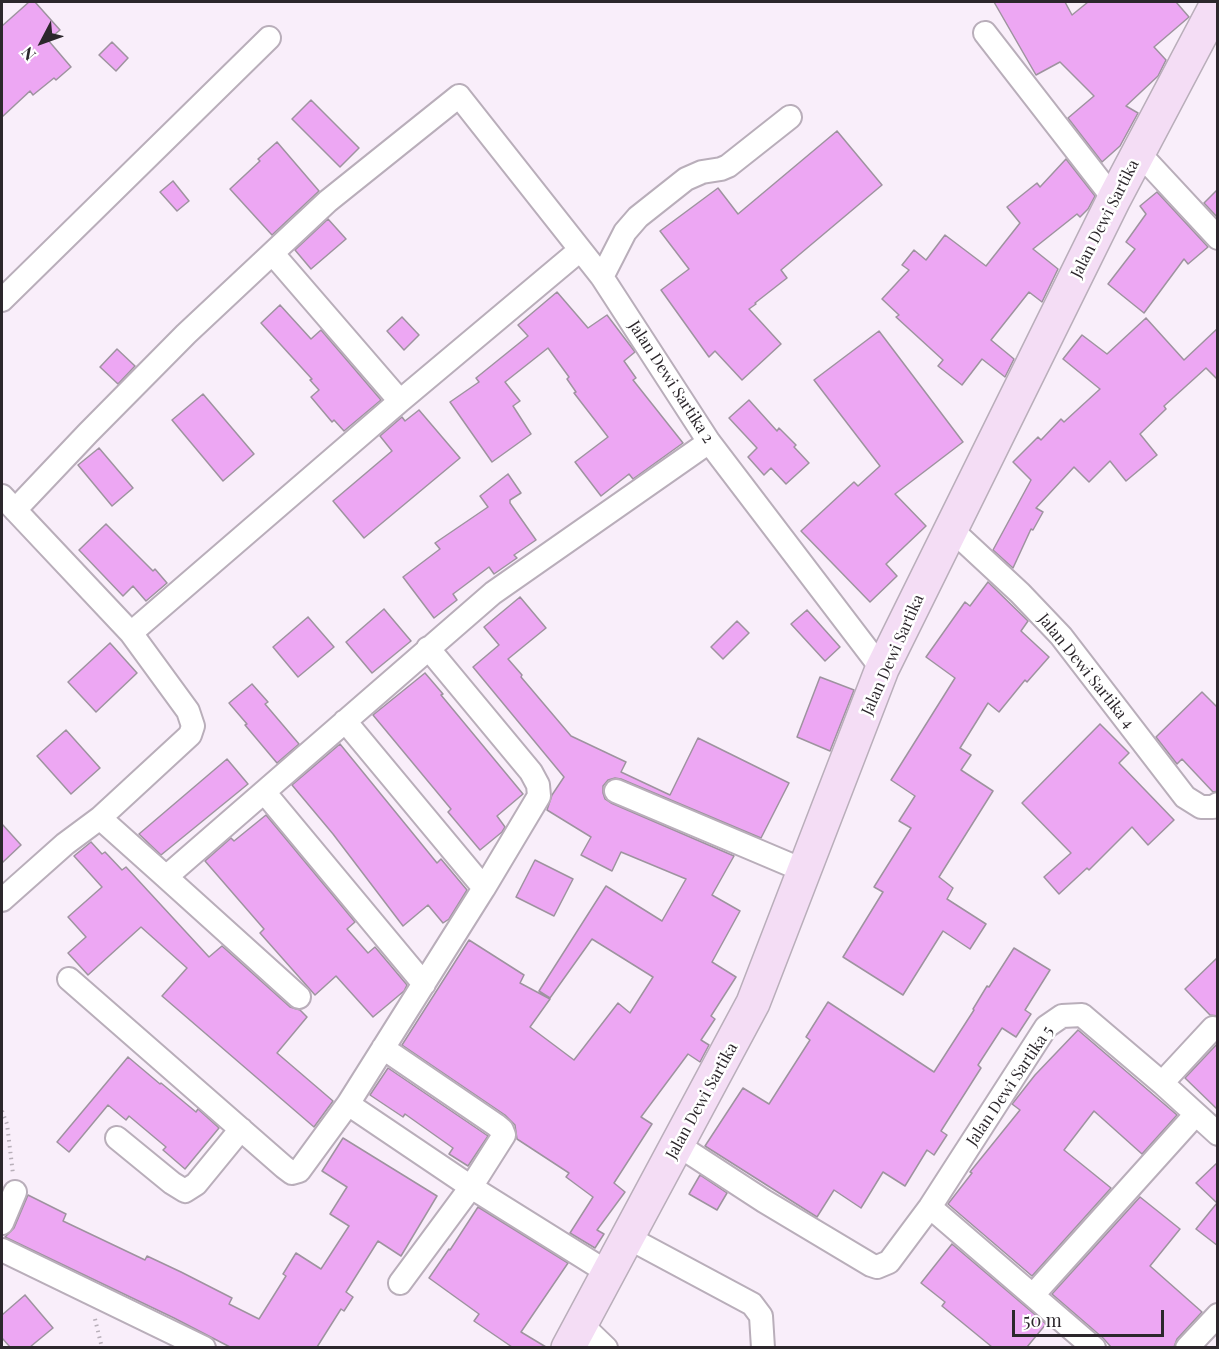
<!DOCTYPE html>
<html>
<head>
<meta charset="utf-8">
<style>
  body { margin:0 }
  #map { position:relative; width:1219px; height:1349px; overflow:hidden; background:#f9eefa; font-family:"Playfair Display",serif }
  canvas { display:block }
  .frame { position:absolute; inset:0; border:3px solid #2c272c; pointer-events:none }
  .north { position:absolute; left:12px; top:12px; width:60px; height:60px; -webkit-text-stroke:4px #fff; paint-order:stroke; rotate:229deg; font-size:16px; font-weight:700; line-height:24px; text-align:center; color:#2c272c }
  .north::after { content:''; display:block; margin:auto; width:21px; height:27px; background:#2c272c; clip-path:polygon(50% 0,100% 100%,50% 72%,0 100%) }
  .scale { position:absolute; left:1012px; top:1310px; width:152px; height:27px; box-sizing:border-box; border:3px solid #2c272c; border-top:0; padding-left:8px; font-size:18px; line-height:21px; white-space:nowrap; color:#2c272c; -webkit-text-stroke:4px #fff; paint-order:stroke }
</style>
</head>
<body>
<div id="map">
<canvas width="1219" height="1349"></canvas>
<div class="frame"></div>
<div class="north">N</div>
<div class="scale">50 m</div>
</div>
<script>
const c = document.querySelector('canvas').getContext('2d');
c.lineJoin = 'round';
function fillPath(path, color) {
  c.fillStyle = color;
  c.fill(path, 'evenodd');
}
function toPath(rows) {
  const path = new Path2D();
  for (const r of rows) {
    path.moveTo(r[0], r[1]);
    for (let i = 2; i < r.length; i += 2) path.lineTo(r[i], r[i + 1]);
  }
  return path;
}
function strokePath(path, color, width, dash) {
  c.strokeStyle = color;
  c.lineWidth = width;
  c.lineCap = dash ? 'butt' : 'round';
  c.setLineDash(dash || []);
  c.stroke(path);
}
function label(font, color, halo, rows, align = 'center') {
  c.font = font + ' "Playfair Display",serif';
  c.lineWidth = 5;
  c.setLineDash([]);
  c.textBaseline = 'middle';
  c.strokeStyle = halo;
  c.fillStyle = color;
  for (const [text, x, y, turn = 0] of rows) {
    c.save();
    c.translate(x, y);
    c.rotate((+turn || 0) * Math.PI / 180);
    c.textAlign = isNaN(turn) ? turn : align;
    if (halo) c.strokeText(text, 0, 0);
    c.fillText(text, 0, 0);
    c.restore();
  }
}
const building = toPath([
  [29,2,35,2,60,30,48,40,71,67,56,80,54,78,33,95,30,91,2,117,2,26,29,2],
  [994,2,1065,2,1072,15,1088,2,1176,2,1189,17,1154,47,1166,60,1158,76,1126,106,1138,113,1120,146,1102,162,1068,118,1094,96,1060,62,1036,75,994,2],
  [112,42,128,58,116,71,99,55,112,42],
  [311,100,359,148,340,167,292,119,311,100],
  [837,131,882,185,781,270,787,278,755,303,756,304,749,309,781,344,742,380,715,351,709,357,661,290,689,269,660,231,718,188,738,214,837,131],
  [277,142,319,191,272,235,230,189,260,161,258,159,277,142],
  [1066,159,1095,196,1088,209,1080,217,1077,214,1033,249,1058,269,1042,302,1029,292,991,340,1014,359,1005,377,982,359,962,385,938,366,943,360,896,317,899,315,882,299,909,270,902,265,914,250,926,260,945,235,986,266,1020,223,1007,207,1037,183,1040,187,1066,159],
  [173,181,189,201,177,211,160,192,173,181],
  [1218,189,1218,218,1204,203,1218,189],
  [1157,192,1208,247,1188,264,1184,259,1144,313,1108,284,1135,249,1126,242,1146,214,1140,206,1157,192],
  [328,219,346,239,311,269,295,250,328,219],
  [557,292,588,328,607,315,635,352,624,361,636,378,633,380,683,443,633,479,629,474,601,496,575,462,608,437,574,393,576,392,567,379,569,377,548,348,505,382,520,401,513,406,531,434,492,462,450,402,479,382,476,378,528,336,518,325,557,292],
  [280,305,311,339,321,330,381,400,344,431,334,420,332,422,311,397,319,390,310,380,312,379,261,323,280,305],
  [402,317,419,335,404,350,387,331,402,317],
  [1146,318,1184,360,1218,328,1218,380,1206,368,1164,406,1166,409,1140,434,1157,455,1126,481,1110,461,1089,482,1074,467,1036,508,1043,512,1033,530,1031,529,1013,568,993,550,1031,480,1013,462,1038,437,1041,440,1061,419,1064,422,1100,389,1063,359,1082,335,1107,354,1146,318],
  [879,331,963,442,895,494,926,526,886,564,897,576,870,602,801,531,854,482,858,486,880,466,814,380,879,331],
  [117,349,135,366,118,384,100,367,117,349],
  [203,394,254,454,223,481,172,420,203,394],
  [749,400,777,431,779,428,796,445,794,447,809,463,786,484,771,468,764,475,748,457,757,448,729,418,749,400],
  [419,410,460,458,364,538,333,501,392,451,380,436,402,417,405,421,419,410],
  [99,448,133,488,112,506,78,465,99,448],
  [508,474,521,493,510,500,510,503,536,540,514,555,517,558,494,574,489,567,453,594,457,600,434,618,403,577,440,549,435,543,488,507,480,496,508,474],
  [106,524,153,571,155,569,167,583,146,601,133,586,123,596,79,550,106,524],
  [988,582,1028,621,1021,631,1049,657,1027,682,1025,680,999,712,988,703,960,748,971,755,961,770,993,791,939,877,953,888,947,899,986,924,970,949,943,931,903,995,843,957,883,892,874,887,911,828,899,821,915,796,891,780,955,678,926,657,965,602,970,606,988,582],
  [520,597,546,628,508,659,522,675,521,677,571,736,626,762,621,772,670,795,698,738,789,783,761,838,621,779,615,778,608,780,603,786,603,793,605,799,611,803,734,856,712,895,740,911,712,962,736,977,711,1016,715,1019,701,1040,709,1045,700,1062,688,1054,641,1117,652,1124,614,1183,625,1192,597,1230,604,1234,595,1248,570,1233,593,1197,566,1177,569,1173,517,1139,515,1125,505,1115,402,1045,469,940,524,975,520,983,550,999,530,1027,574,1060,618,1003,630,1013,653,977,592,939,550,998,539,991,606,886,662,921,686,879,621,852,612,871,581,855,591,837,547,810,552,795,564,777,473,667,499,645,484,627,520,597],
  [384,609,411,641,372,673,346,642,384,609],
  [807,610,840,647,825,661,791,624,807,610],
  [308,617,334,647,298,677,273,647,308,617],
  [737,621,749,633,723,659,711,647,737,621],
  [110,643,137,673,96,712,68,682,110,643],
  [425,673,443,694,441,695,523,794,497,816,505,827,502,832,480,850,448,812,451,809,373,715,425,673],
  [820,677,854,690,830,751,797,737,820,677],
  [252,684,268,702,265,704,299,744,277,763,245,725,247,724,229,703,252,684],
  [1202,692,1218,708,1218,791,1213,792,1182,759,1177,764,1156,737,1202,692],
  [1100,724,1129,753,1119,763,1174,820,1148,845,1132,827,1089,870,1087,868,1059,894,1044,877,1071,853,1022,803,1100,724],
  [66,730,100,768,71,794,37,756,66,730],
  [340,744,437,863,441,859,467,890,449,919,443,923,428,905,403,926,333,834,292,785,340,744],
  [227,759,248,784,161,855,139,834,227,759],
  [266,815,355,922,347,929,368,953,375,947,407,985,404,991,373,1017,336,976,315,995,260,933,264,929,205,861,231,838,234,841,266,815],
  [2,824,21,845,2,863,2,824],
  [91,842,102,854,105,852,122,870,126,867,209,957,222,946,290,1007,300,1010,307,1017,277,1053,333,1101,314,1127,162,996,187,968,141,927,88,975,68,953,86,937,68,917,102,887,74,856,91,842],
  [535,860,573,879,554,916,516,897,535,860],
  [1014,948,1050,970,1025,1010,1031,1014,1016,1037,1002,1028,978,1065,981,1068,941,1131,947,1135,934,1155,927,1150,905,1186,883,1172,861,1208,834,1190,817,1217,705,1146,743,1088,769,1104,810,1040,806,1037,828,1002,934,1072,974,1010,973,1009,987,986,989,987,1014,948],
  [1218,957,1218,1016,1210,1015,1185,989,1218,957],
  [1078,1030,1177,1115,1142,1154,1094,1111,1064,1150,1111,1188,1032,1276,948,1204,972,1173,970,1172,1020,1110,1012,1104,1013,1103,1035,1075,1078,1030],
  [1218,1043,1218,1110,1185,1078,1218,1043],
  [128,1057,160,1084,161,1083,196,1112,198,1109,219,1128,185,1169,163,1150,166,1147,129,1116,126,1120,108,1105,69,1152,57,1142,128,1057],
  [388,1068,488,1136,468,1166,449,1154,453,1148,405,1114,403,1117,370,1095,388,1068],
  [343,1138,437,1196,401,1256,378,1241,346,1292,353,1297,344,1311,341,1309,317,1347,230,1347,174,1318,5,1237,14,1228,28,1195,66,1214,63,1221,145,1260,147,1256,181,1272,232,1298,229,1304,259,1319,286,1276,283,1274,296,1253,321,1269,349,1226,330,1214,347,1187,322,1171,343,1138],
  [1218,1162,1218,1246,1196,1229,1217,1203,1196,1183,1218,1162],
  [700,1175,727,1193,717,1210,689,1194,700,1175],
  [1140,1197,1180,1229,1150,1266,1202,1312,1177,1339,1174,1347,1111,1347,1103,1338,1052,1294,1140,1197],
  [478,1207,568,1263,521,1332,546,1347,512,1347,474,1321,479,1314,429,1278,449,1249,450,1250,478,1207],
  [952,1244,1046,1324,1027,1347,992,1347,942,1306,945,1302,921,1283,952,1244],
  [25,1295,53,1328,30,1347,10,1347,2,1338,2,1315,25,1295]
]);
const path = toPath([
  [2,1111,7,1124,13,1174],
  [95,1319,102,1348]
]);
const street = toPath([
  [985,33,1114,199],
  [1139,153,1218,238],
  [273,254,400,401],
  [602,277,625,232,638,217,686,179,702,172,721,169,728,166,790,117],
  [2,300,269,38],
  [2,496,131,633,400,401,580,250],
  [15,510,88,433,186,334,328,201,459,96,602,277,709,442,882,669],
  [951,529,1020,593,1061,636,1185,797,1201,807,1213,807,1218,804],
  [345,721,484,888],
  [616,791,805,871],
  [265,793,424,984],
  [100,818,166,877],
  [2,900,65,844,100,818,190,735,193,726,188,711,131,633],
  [69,979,284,1167,292,1173,299,1171,348,1104,484,888,539,796,538,785,531,772,428,648],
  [299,997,166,877,493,593,709,442],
  [383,1048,496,1125,502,1130,504,1135,471,1187,400,1283],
  [1162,1083,1213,1028],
  [348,1104,471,1187,607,1272],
  [117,1138,172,1183,185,1191,196,1184,241,1129],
  [678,1145,764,1201,871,1265,877,1267,889,1262,930,1207,1046,1027,1062,1016,1082,1015,1162,1083,1218,1134],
  [930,1207,1094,1348],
  [2,1223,15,1192],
  [627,1237,752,1304,761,1316,763,1348],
  [2,1250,204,1348],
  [1033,1295,1196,1114],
  [580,1323,606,1348],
  [1187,1348,1218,1315]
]);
const secondary = toPath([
  [568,1348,753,1003,882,669,1114,199,1218,2]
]);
const streetNames = [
  ["Jalan Dewi Sartika",1105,219,-63],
  ["Jalan Dewi Sartika 2",671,382,57],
  ["Jalan Dewi Sartika",893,655,-66],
  ["Jalan Dewi Sartika 4",1086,671,51],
  ["Jalan Dewi Sartika 5",1010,1086,-56],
  ["Jalan Dewi Sartika",702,1101,-61]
];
fillPath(building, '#eda7f3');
strokePath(building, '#9e939f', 1.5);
strokePath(street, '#b9aeba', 26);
strokePath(secondary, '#b9aeba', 36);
strokePath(path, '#b8afb9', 4, [1.5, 4.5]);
strokePath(street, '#fff', 22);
strokePath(secondary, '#f4ddf5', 33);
label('16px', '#2c272c', '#fff', streetNames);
</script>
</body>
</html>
